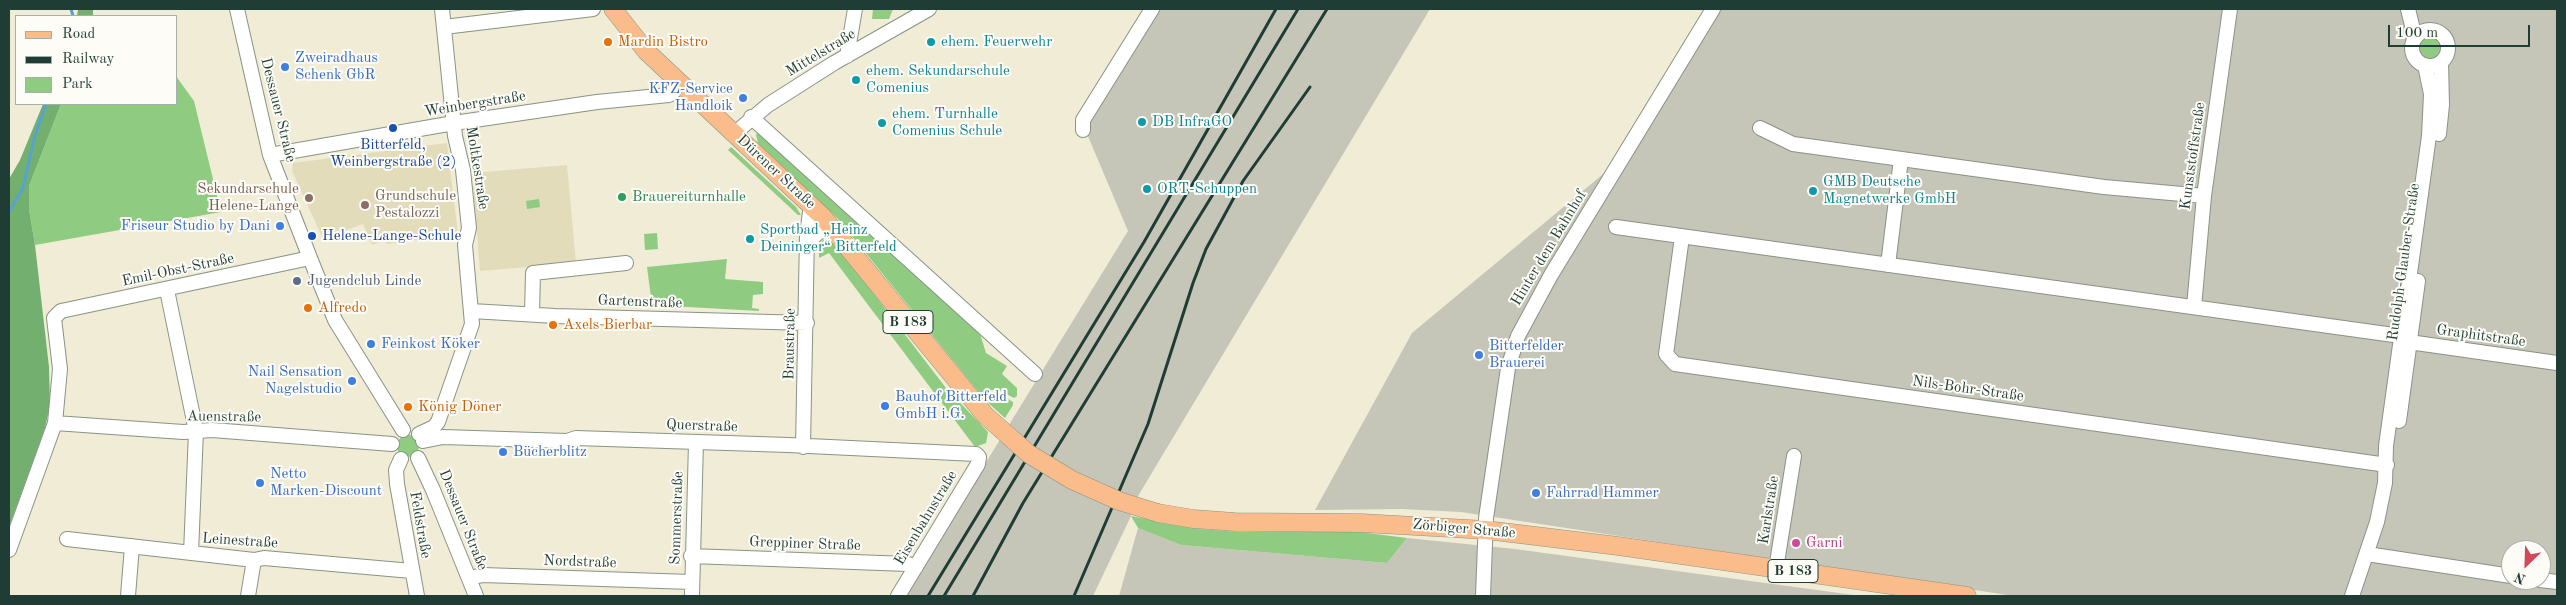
<!DOCTYPE html>
<html>
<head>
<meta charset="utf-8">
<style>
  body { margin:0 }
  #map { position:relative; width:2566px; height:605px; overflow:hidden; background:#f0ecd6; font-family:"Old Standard TT",serif }
  canvas { display:block }
  .frame { position:absolute; inset:0; border:10px solid #1f3d34; pointer-events:none }
  .legend { position:absolute; left:15px; top:15px; width:162px; height:90px; box-sizing:border-box; background:#fdfcf7; border:1px solid #a4b0a9; margin:0; padding:6px 9px; list-style:none; font-size:15px; color:#1f3d34 }
  .legend li { display:flex; align-items:center; gap:10px; height:25px }
  .legend b { width:25px; border:1px solid #a4b0a9 }
  .north { position:absolute; left:2501px; top:540px; width:50px; height:50px; box-sizing:border-box; background:#fdfcf7; border:1px solid #a4b0a9; border-radius:50%; rotate:204deg; font-size:14px; font-weight:700; line-height:20px; text-align:center; color:#1f3d34 }
  .north::after { content:''; display:block; margin:auto; width:18px; height:22px; background:#d1495b; clip-path:polygon(50% 0,100% 100%,50% 72%,0 100%) }
  .scale { position:absolute; left:2388px; top:25px; width:142px; height:22px; box-sizing:border-box; border:2px solid #1f3d34; border-top:0; padding-left:6px; font-size:15px; line-height:18px; white-space:nowrap; color:#1f3d34; -webkit-text-stroke:4px #fdfcf7; paint-order:stroke }
</style>
</head>
<body>
<div id="map">
<canvas width="2566" height="605"></canvas>
<div class="frame"></div>
<ul class="legend">
<li><b style="height:6px;background:#f9bc8a"></b>Road</li>
<li><b style="height:6px;background:#1f3d34"></b>Railway</li>
<li><b style="height:14px;background:#8fcc82"></b>Park</li>
</ul>
<div class="north">N</div>
<div class="scale">100 m</div>
</div>
<script>
const c = document.querySelector('canvas').getContext('2d');
c.lineJoin = 'round';
function fillPath(path, color) {
  c.fillStyle = color;
  c.fill(path, 'evenodd');
}
function toPath(rows) {
  const path = new Path2D();
  for (const r of rows) {
    if (r.length === 3) {
      path.moveTo(r[0] + r[2], r[1]);
      path.arc(r[0], r[1], r[2], 0, 2 * Math.PI);
      continue;
    }
    path.moveTo(r[0], r[1]);
    for (let i = 2; i < r.length; i += 2) path.lineTo(r[i], r[i + 1]);
  }
  return path;
}
function strokePath(path, color, width, dash) {
  c.strokeStyle = color;
  c.lineWidth = width;
  c.lineCap = dash ? 'butt' : 'round';
  c.setLineDash(dash || []);
  c.stroke(path);
}
function label(font, color, halo, rows, align = 'center') {
  c.font = font + ' "Old Standard TT",serif';
  c.lineWidth = 4;
  c.setLineDash([]);
  c.textBaseline = 'middle';
  c.strokeStyle = halo;
  c.fillStyle = color;
  for (const [text, x, y, turn = 0] of rows) {
    c.save();
    c.translate(x, y);
    c.rotate((+turn || 0) * Math.PI / 180);
    c.textAlign = isNaN(turn) ? turn : align;
    if (halo) c.strokeText(text, 0, 0);
    c.fillText(text, 0, 0);
    c.restore();
  }
}
const built = toPath([
  [447,143,458,234,387,244,385,240,372,245,363,224,323,239,292,171,293,163],
  [567,165,576,263,480,271,472,173]
]);
const industrial = toPath([
  [1155,9,1430,9,1138,496,1131,516,1093,596,904,596,1128,231,1085,129],
  [1708,9,2557,9,2557,596,2014,596,1461,512,1402,509,1315,510,1412,333,1608,170],
  [2511,550,2541,550,2541,580,2511,580],
  [1138,528,1181,545,1387,563,1407,538,1515,549,1861,596,1119,596]
]);
const green = toPath([
  [873,9,893,9,889,19,872,19],
  [2430,48,10],
  [176,76,194,101,221,212,35,245,29,209,29,186,61,104,176,104],
  [759,130,842,204,844,211,867,232,871,229,978,327,986,353,1007,366,1002,374,1017,388,1017,396,1014,398,999,390,991,390,981,395,838,219,758,143,756,135],
  [731,147,796,207,801,215,798,215,728,150],
  [539,199,540,207,527,209,526,201],
  [657,233,658,249,645,250,644,234],
  [829,239,834,242,946,388,988,432,986,443,975,447,829,253,819,258,819,246,823,240],
  [727,259,725,279,763,282,763,294,753,295,752,308,759,309,759,311,652,305,647,267],
  [995,395,1001,395,1013,402,1013,405,1005,418,985,400],
  [408,446,11],
  [1131,516,1199,529,1240,532,1360,532,1407,538,1387,563,1181,545,1138,528]
]);
const forest = toPath([
  [78,9,93,9,93,16,77,16],
  [43,104,61,104,29,186,29,209,35,245,49,367,50,405,45,428,9,527,9,179,20,160]
]);
const stream = toPath([
  [71,9,73,16],
  [9,212,23,188,35,135,46,104]
]);
const minor = toPath([
  [237,9,270,155,310,258,335,320,403,430],
  [2408,9,2415,38],
  [444,27,593,9],
  [2430,48,18],
  [847,56,855,9],
  [751,117,1035,374],
  [1760,128,1793,144,2104,187,2204,196],
  [1083,130,1083,120,1152,9],
  [735,133,768,105,834,63,929,9],
  [2439,134,2442,105,2441,62],
  [270,155,454,123,597,102,669,95,682,85],
  [1616,227,2401,336],
  [1682,237,1666,354,1675,364,2387,465],
  [808,242,819,232,833,228],
  [1888,265,1901,159],
  [167,290,196,431,191,553],
  [2194,307,2204,196,2230,9],
  [472,311,555,316,807,323],
  [532,314,533,273,626,263],
  [2402,341,2557,363],
  [2399,421,2418,281],
  [55,423,183,432,212,430,392,444],
  [419,434,434,427,438,422,472,324,465,245,469,228,463,170,455,136,442,9],
  [423,441,443,437,567,441,576,438,788,445,976,454,979,457,978,464,898,596],
  [803,447,807,235,811,204],
  [418,458,433,490,476,596],
  [401,459,396,470,397,484,417,596],
  [67,539,254,560,264,558,412,571],
  [9,550,55,423,60,369,54,318,61,311,310,258],
  [2367,554,2511,576],
  [691,556,908,564,916,567],
  [1776,569,1794,456],
  [469,578,483,575,691,582],
  [2540,580,2557,582],
  [128,596,132,546],
  [248,596,254,560],
  [692,596,696,442],
  [1483,596,1486,518,1508,368,1518,336,1551,275,1713,9],
  [2352,596,2377,522,2385,483,2386,446,2429,136,2431,94,2425,65]
]);
const major = toPath([
  [613,9,646,51,822,216,985,415],
  [1158,513,1194,519,1235,522,1362,523,1486,530,1618,546,1967,596]
]);
const rail = toPath([
  [928,596,1144,242,1276,9],
  [944,596,1298,9],
  [973,596,1023,503,1327,9],
  [1074,596,1148,424,1193,283,1206,249,1243,181,1310,87]
]);
const majorBridge = toPath([
  [985,415,1029,454,1072,480,1119,501,1158,513]
]);
const markers = [
  [608,42,5,"#e8710a"],
  [931,42,5,"#0f9aa8"],
  [285,67,5,"#3f7fe0"],
  [856,80,5,"#0f9aa8"],
  [743,98,5,"#3f7fe0"],
  [1142,122,5,"#0f9aa8"],
  [882,123,5,"#0f9aa8"],
  [393,128,5,"#1a4fb4"],
  [1147,189,5,"#0f9aa8"],
  [1813,191,5,"#0f9aa8"],
  [622,197,5,"#2e9e5b"],
  [309,198,5,"#8d6e63"],
  [365,205,5,"#8d6e63"],
  [280,226,5,"#3f7fe0"],
  [312,236,5,"#1a4fb4"],
  [750,239,5,"#0f9aa8"],
  [297,281,5,"#5c6f8a"],
  [308,308,5,"#e8710a"],
  [553,325,5,"#e8710a"],
  [371,344,5,"#3f7fe0"],
  [1479,355,5,"#3f7fe0"],
  [352,381,5,"#3f7fe0"],
  [885,406,5,"#3f7fe0"],
  [408,407,5,"#e8710a"],
  [503,452,5,"#3f7fe0"],
  [260,483,5,"#3f7fe0"],
  [1536,493,5,"#3f7fe0"],
  [1796,543,5,"#d1479c"]
];
const shields = [
  [908,322,50],
  [1793,571,50]
];
const shieldNames = [
  ["B 183",908,322],
  ["B 183",1793,571]
];
const foodNames = [
  ["Mardin Bistro",618,42],
  ["Alfredo",318,308],
  ["Axels Bierbar",563,325],
  ["König Döner",418,407]
];
const cultureNames = [
  ["ehem. Feuerwehr",941,42],
  ["ehem. Sekundarschule",866,71],
  ["Comenius",866,88],
  ["ehem. Turnhalle",892,114],
  ["Comenius Schule",892,131],
  ["DB InfraGO",1152,122],
  ["GMB Deutsche",1823,182],
  ["Magnetwerke GmbH",1823,199],
  ["ORT-Schuppen",1157,189],
  ["Sportbad „Heinz",760,230],
  ["Deininger“ Bitterfeld",760,247]
];
const streetNames = [
  ["Mittelstraße",821,53,-31],
  ["Weinbergstraße",475,104,-9],
  ["Dessauer Straße",278,110,76],
  ["Kunststoffstraße",2193,156,-82],
  ["Moltkestraße",477,168,81],
  ["Dürener Straße",776,172,43],
  ["Hinter dem Bahnhof",1549,248,-59],
  ["Rudolph-Glauber-Straße",2404,262,-82],
  ["Emil-Obst-Straße",178,270,-12],
  ["Gartenstraße",640,302,2],
  ["Graphitstraße",2481,336,8],
  ["Braustraße",790,344,-89],
  ["Nils-Bohr-Straße",1968,389,8],
  ["Auenstraße",224,417,1],
  ["Querstraße",702,426,2],
  ["Karlstraße",1769,510,-81],
  ["Sommerstraße",677,518,-88],
  ["Eisenbahnstraße",926,518,-59],
  ["Dessauer Straße",463,520,68],
  ["Feldstraße",420,525,80],
  ["Zörbiger Straße",1464,529,5],
  ["Leinestraße",240,541,4],
  ["Greppiner Straße",805,544,2],
  ["Nordstraße",580,562,2]
];
const shopNames = [
  ["Zweiradhaus",295,58],
  ["Schenk GbR",295,75],
  ["KFZ-Service",733,89,"right"],
  ["Handloik",733,106,"right"],
  ["Friseur Studio by Dani",270,226,"right"],
  ["Feinkost Köker",381,344],
  ["Bitterfelder",1489,346],
  ["Brauerei",1489,363],
  ["Nail Sensation",342,372,"right"],
  ["Nagelstudio",342,389,"right"],
  ["Bauhof Bitterfeld",895,397],
  ["GmbH i.G.",895,414],
  ["Bücherblitz",513,452],
  ["Netto",270,474],
  ["Marken-Discount",270,491],
  ["Fahrrad Hammer",1546,493]
];
const transitNames = [
  ["Bitterfeld,",393,145],
  ["Weinbergstraße (2)",393,162],
  ["Helene-Lange-Schule",322,236,"left"]
];
const educationNames = [
  ["Sekundarschule",299,189],
  ["Helene-Lange",299,206],
  ["Grundschule",375,196,"left"],
  ["Pestalozzi",375,213,"left"]
];
const leisureNames = [
  ["Brauereiturnhalle",632,197]
];
const serviceNames = [
  ["Jugendclub Linde",307,281]
];
const hotelNames = [
  ["Garni",1806,543]
];
fillPath(built, '#e2dcba');
fillPath(industrial, '#c5c5b8');
fillPath(green, '#8fcc82');
fillPath(forest, '#73b070');
strokePath(stream, '#56a3cf', 3);
strokePath(minor, '#889485', 16);
strokePath(major, '#889485', 19);
strokePath(minor, '#fff', 14);
strokePath(major, '#f9bc8a', 18);
strokePath(rail, '#1f3d34', 3);
strokePath(majorBridge, '#889485', 19, []);
strokePath(majorBridge, '#f9bc8a', 18);
for (const [x, y, r, color] of markers) {
  const dot = new Path2D();
  dot.arc(x, y, r, 0, 2 * Math.PI);
  c.fillStyle = color;
  c.fill(dot);
  strokePath(dot, '#fdfcf7', 2);
}
for (const [x, y, w] of shields) {
  const box = new Path2D();
  box.roundRect(x - w / 2, y - 11.5, w, 23, 4);
  c.fillStyle = '#fdfcf7';
  c.fill(box);
  strokePath(box, '#1f3d34', 1);
}
label('bold 14px', '#1f3d34', null, shieldNames);
label('15px', '#c56008', '#fdfcf7', foodNames, 'left');
label('15px', '#0d838f', '#fdfcf7', cultureNames, 'left');
label('15px', '#1f3d34', '#fdfcf7', streetNames);
label('15px', '#366cbe', '#fdfcf7', shopNames, 'left');
label('15px', '#164399', '#fdfcf7', transitNames);
label('15px', '#785e54', '#fdfcf7', educationNames, 'right');
label('15px', '#27864d', '#fdfcf7', leisureNames, 'left');
label('15px', '#4e5e75', '#fdfcf7', serviceNames, 'left');
label('15px', '#b23c85', '#fdfcf7', hotelNames, 'left');
</script>
</body>
</html>
